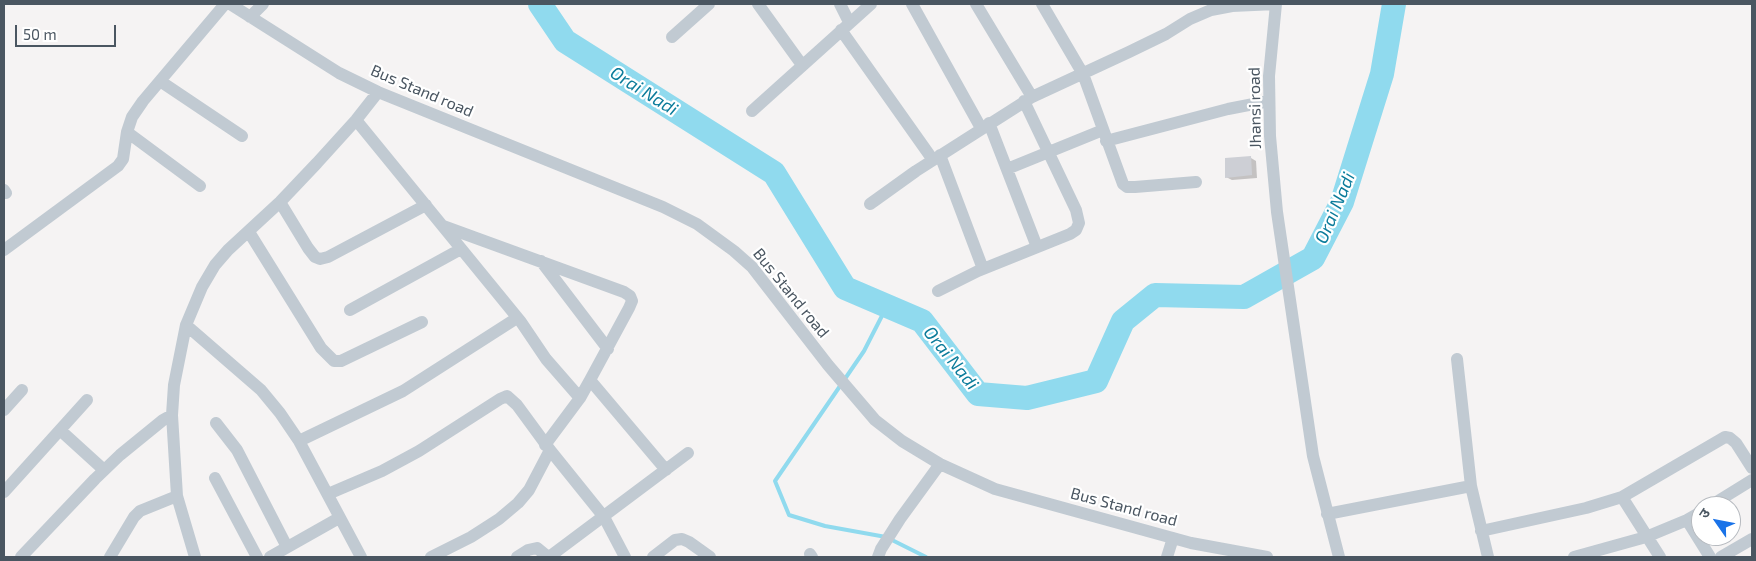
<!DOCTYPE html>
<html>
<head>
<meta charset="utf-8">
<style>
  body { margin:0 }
  #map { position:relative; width:1756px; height:561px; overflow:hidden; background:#f5f3f3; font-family:"Exo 2","Noto Sans Devanagari",sans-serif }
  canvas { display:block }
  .frame { position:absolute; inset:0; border:5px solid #4a5661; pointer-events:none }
  .north { position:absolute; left:1691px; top:496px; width:50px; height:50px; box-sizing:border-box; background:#fff; border:1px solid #b7bbc0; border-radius:50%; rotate:303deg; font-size:14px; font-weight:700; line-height:20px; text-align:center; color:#4a5661 }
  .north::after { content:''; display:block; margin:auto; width:18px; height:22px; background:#1a73e8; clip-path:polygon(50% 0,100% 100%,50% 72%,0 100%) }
  .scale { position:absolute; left:15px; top:25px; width:101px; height:22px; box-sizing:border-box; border:2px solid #4a5661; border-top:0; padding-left:6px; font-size:15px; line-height:18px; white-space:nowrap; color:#4a5661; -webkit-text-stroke:4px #fff; paint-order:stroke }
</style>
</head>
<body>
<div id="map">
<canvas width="1756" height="561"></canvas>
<div class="frame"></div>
<div class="north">उ</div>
<div class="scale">50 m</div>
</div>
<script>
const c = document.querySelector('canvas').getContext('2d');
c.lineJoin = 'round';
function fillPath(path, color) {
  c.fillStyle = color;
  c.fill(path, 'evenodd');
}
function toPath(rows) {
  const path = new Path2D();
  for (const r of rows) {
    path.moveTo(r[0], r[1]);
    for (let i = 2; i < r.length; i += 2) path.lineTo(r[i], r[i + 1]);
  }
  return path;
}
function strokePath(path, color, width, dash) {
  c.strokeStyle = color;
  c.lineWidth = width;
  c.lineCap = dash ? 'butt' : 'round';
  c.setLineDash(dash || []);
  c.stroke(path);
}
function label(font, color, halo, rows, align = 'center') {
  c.font = font + ' "Exo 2",sans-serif';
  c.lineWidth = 4.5;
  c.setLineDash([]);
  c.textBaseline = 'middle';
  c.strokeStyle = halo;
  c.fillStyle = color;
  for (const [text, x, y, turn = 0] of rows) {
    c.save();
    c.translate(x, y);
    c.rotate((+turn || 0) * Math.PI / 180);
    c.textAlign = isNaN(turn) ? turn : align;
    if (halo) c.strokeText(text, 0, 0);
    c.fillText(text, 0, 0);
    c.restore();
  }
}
const shadow = toPath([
  [1251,158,1256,161,1257,178,1232,180,1226,177]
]);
const stream = toPath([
  [887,306,864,351,775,481,789,515,825,526,886,537,926,557]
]);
const river = toPath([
  [540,4,565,41,774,173,845,288,922,321,978,394,1027,398,1096,381,1123,321,1155,295,1244,297,1313,258,1342,202,1382,74,1394,4]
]);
const building = toPath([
  [1251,156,1252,175,1225,178,1225,158]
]);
const minor = toPath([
  [230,4,339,73,378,92,663,207,697,224,734,251,752,267,828,365,875,420,902,441,940,464,995,489,1191,543,1267,557],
  [758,4,802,65],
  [840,4,849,22],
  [912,4,981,128],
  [976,4,1032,97],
  [1042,4,1083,74,1123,184,1127,187,1135,187,1196,182],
  [1276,4,1269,76,1270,136,1277,212,1313,456,1339,557],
  [250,17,263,4],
  [841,30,933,160],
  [672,37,709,4],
  [160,81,242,136],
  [752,111,871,4],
  [356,120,521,322,546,359,580,398],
  [989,123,1037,247],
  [127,132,200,186],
  [1106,141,1228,109,1269,101],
  [940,155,983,269],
  [1007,169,1103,130],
  [4,190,6,193],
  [280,202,308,248,315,257,320,259,328,257,426,205],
  [870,204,916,171,1032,97,1129,52,1166,34,1190,19,1211,10,1232,6,1276,4],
  [443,226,624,292,630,296,632,301,629,308,590,380,580,398,545,445],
  [249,232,321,348,334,361,341,361,422,322],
  [4,250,118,166,123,159,127,132,132,117,143,101,225,4],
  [541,261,608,349],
  [938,291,978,271,1070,234,1076,230,1079,223,1076,210,1024,101],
  [350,310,461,249],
  [186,325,261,390,280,413,299,441,361,557],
  [1457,359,1471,486,1488,557],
  [590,380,666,470],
  [4,410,22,390],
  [216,423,237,450,287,547],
  [60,430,104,470],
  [299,441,403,391,517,318],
  [215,478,257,557],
  [4,492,87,400],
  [328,494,382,471,419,451,500,399,507,396,517,405,550,450,604,517,625,557],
  [1622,497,1660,557],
  [1710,506,1752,480],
  [1327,514,1471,486],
  [1687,520,1710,557],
  [1481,531,1586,508,1622,497,1725,437,1730,438,1736,443,1752,468],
  [810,554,812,557],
  [21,557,95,479,120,455,163,420,172,415],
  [110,557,134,517,140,511,177,496],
  [195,557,177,496,172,415,174,385,186,325,202,287,215,265,228,250,280,202,317,163,356,120,378,92],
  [270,557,339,518],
  [431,557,471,537,499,519,518,503,529,490,550,450],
  [517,557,528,550,537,548,548,557],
  [549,557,688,453],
  [653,557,675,540,682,539,689,542,710,557],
  [878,557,881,549,900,519,940,464],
  [1167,557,1173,538],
  [1574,557,1646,537,1687,520,1701,512],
  [1721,557,1752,539]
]);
const streetNames = [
  ["Bus Stand road",422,91,23],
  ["Jhansi road",1255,108,-91],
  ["Bus Stand road",791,293,51],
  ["Bus Stand road",1124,507,15]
];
const waterNames = [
  ["Orai Nadi",644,91,32],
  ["Orai Nadi",1335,208,-67],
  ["Orai Nadi",951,358,51]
];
fillPath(shadow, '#0003');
strokePath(stream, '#90daee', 4);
strokePath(river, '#90daee', 24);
fillPath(building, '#cdcfd5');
strokePath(minor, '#c1cad2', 12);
label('16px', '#4a5661', '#fff', streetNames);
label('italic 18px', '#0c7c9b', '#fff', waterNames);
</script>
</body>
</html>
